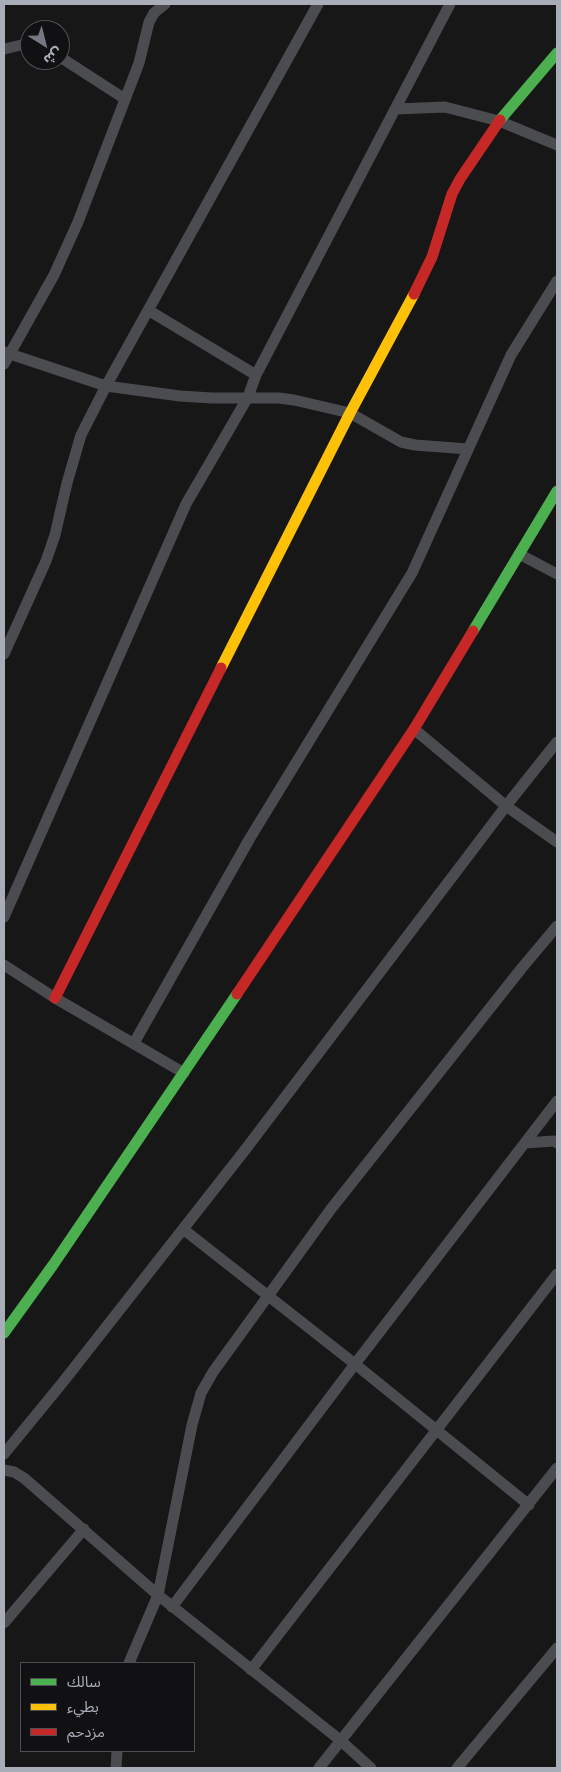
<!DOCTYPE html>
<html>
<head>
<meta charset="utf-8">
<style>
  body { margin:0 }
  #map { position:relative; width:561px; height:1772px; overflow:hidden; background:#171717; font-family:"Open Sans","Noto Sans Arabic",sans-serif }
  canvas { display:block }
  .frame { position:absolute; inset:0; border:5px solid #a8adb8; pointer-events:none }
  .legend { position:absolute; left:20px; top:1662px; width:175px; height:90px; box-sizing:border-box; background:#111113; border:1px solid #4d4f55; margin:0; padding:6px 9px; list-style:none; font-size:15px; color:#a8adb8 }
  .legend li { display:flex; align-items:center; gap:10px; height:25px }
  .legend b { width:25px; border:1px solid #4d4f55 }
  .north { position:absolute; left:20px; top:20px; width:50px; height:50px; box-sizing:border-box; background:#111113; border:1px solid #4d4f55; border-radius:50%; rotate:144deg; font-size:14px; font-weight:700; line-height:20px; text-align:center; color:#a8adb8 }
  .north::after { content:''; display:block; margin:auto; width:18px; height:22px; background:#757880; clip-path:polygon(50% 0,100% 100%,50% 72%,0 100%) }
</style>
</head>
<body>
<div id="map">
<canvas width="561" height="1772"></canvas>
<div class="frame"></div>
<ul class="legend">
<li><b style="height:6px;background:#4caf50"></b>سالك</li>
<li><b style="height:6px;background:#ffc107"></b>بطيء</li>
<li><b style="height:6px;background:#c62828"></b>مزدحم</li>
</ul>
<div class="north">ش</div>
</div>
<script>
const c = document.querySelector('canvas').getContext('2d');
c.lineJoin = 'round';
function toPath(rows) {
  const path = new Path2D();
  for (const r of rows) {
    path.moveTo(r[0], r[1]);
    for (let i = 2; i < r.length; i += 2) path.lineTo(r[i], r[i + 1]);
  }
  return path;
}
function strokePath(path, color, width, dash) {
  c.strokeStyle = color;
  c.lineWidth = width;
  c.lineCap = dash ? 'butt' : 'round';
  c.setLineDash(dash || []);
  c.stroke(path);
}
const street = toPath([
  [4,49,30,43],
  [60,57,125,99],
  [396,109,445,107,499,121,557,145],
  [148,310,256,375],
  [4,352,106,386,180,396,212,398,279,398,294,400,350,413,401,442,415,445,468,449],
  [4,364,54,275,78,222,139,63,149,22,154,13,165,4],
  [519,554,557,574],
  [4,654,46,561,55,535,67,483,81,435,106,386,318,4],
  [414,729,506,806,557,842],
  [4,917,186,504,248,397,256,375,450,4],
  [4,965,55,998,184,1073],
  [134,1043,250,838,412,573,511,355,557,281],
  [525,1143,554,1141,557,1143],
  [183,1229,355,1364,529,1505],
  [4,1454,63,1382,245,1150,506,806,557,742],
  [4,1470,14,1472,24,1478,158,1595,340,1740,371,1768],
  [172,1607,355,1364,557,1101],
  [4,1623,84,1529],
  [129,1663,158,1595,192,1425,201,1393,213,1372,331,1209,521,969,557,926],
  [251,1670,557,1274],
  [116,1768,117,1751],
  [319,1768,557,1468],
  [457,1768,557,1648]
]);
const fast = toPath([
  [500,120,557,53],
  [473,631,557,491],
  [4,1333,53,1265,237,994]
]);
const slow = toPath([
  [221,668,350,413,414,294]
]);
const jam = toPath([
  [414,294,432,257,452,194,460,179,500,120],
  [237,994,414,729,473,631],
  [55,998,221,668]
]);
strokePath(street, '#4b4c50', 11);
strokePath(fast, '#4caf50', 11);
strokePath(slow, '#ffc107', 11);
strokePath(jam, '#c62828', 11);
</script>
</body>
</html>
